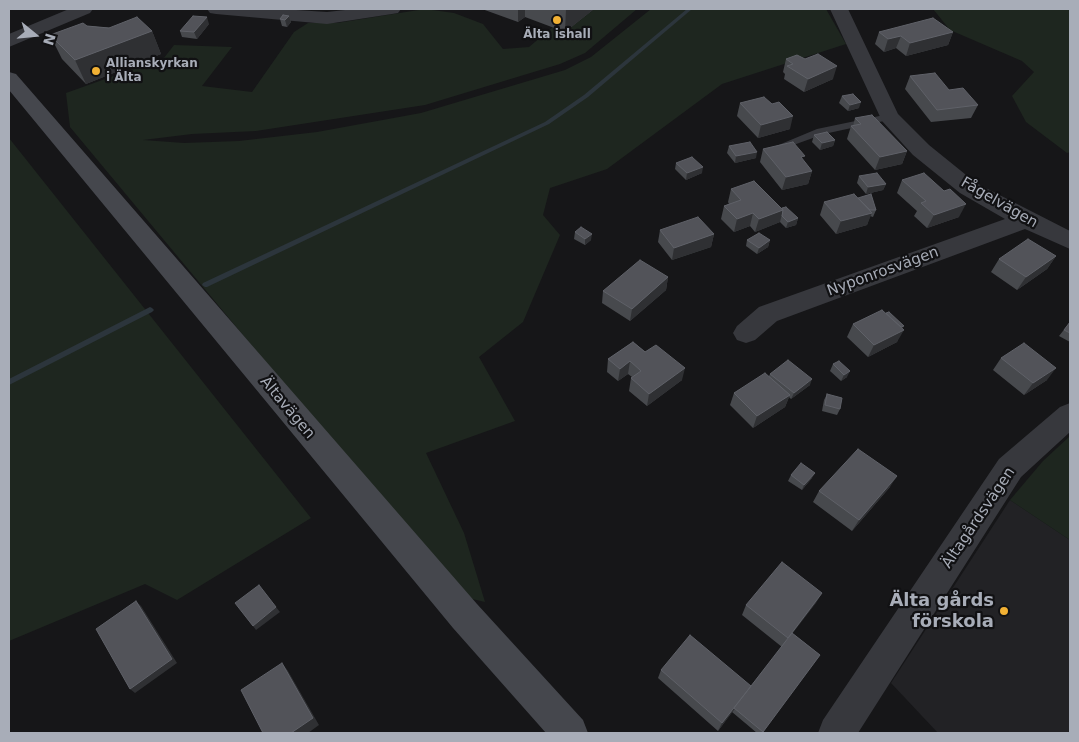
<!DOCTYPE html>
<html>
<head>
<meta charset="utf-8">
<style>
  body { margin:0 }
  #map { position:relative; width:1079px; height:742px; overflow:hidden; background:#161618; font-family:"DejaVu Sans",sans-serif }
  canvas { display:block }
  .frame { position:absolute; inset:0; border:10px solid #a8adb8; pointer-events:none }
  .north { position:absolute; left:10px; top:10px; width:50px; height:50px; -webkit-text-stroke:4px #111113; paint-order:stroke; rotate:107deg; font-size:14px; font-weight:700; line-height:20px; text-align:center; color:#a8adb8 }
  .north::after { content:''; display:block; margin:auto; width:18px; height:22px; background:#a8adb8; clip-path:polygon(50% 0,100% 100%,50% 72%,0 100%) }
</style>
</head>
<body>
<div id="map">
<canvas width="1079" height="742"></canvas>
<div class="frame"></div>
<div class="north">N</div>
</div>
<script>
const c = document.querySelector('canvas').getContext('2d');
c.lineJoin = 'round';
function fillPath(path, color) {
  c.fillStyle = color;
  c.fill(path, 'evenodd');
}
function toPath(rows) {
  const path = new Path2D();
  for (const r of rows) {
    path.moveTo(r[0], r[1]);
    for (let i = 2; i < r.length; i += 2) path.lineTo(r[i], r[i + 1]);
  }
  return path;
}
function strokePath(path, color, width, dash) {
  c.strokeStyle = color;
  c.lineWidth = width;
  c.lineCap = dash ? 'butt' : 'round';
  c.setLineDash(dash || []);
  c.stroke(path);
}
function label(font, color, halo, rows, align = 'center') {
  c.font = font + ' "DejaVu Sans",sans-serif';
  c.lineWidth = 4.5;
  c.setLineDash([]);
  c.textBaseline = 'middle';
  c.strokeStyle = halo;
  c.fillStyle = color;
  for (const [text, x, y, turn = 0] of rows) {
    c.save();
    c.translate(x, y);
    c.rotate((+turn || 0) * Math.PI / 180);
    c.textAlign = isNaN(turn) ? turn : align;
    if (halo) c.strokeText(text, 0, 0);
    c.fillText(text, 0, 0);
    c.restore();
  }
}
const built = toPath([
  [1010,500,1070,540,1070,733,938,733,891,683]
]);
const green = toPath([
  [425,9,454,13,483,24,503,49,529,47,553,27,565,32,594,9,637,9,585,53,560,64,425,105,256,131,192,134,143,140,184,143,239,141,317,132,421,113,565,70,591,57,651,9,826,9,846,44,722,84,607,169,550,188,543,215,560,235,523,322,479,357,515,421,426,453,464,533,485,602,460,596,70,127,66,93,164,58,174,45,232,47,202,86,252,92,294,32,308,23,337,23],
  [933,9,1070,9,1070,152,1067,153,1026,122,1012,96,1034,72,1022,61,950,30],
  [9,138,311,518,177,600,145,584,9,641],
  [1070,436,1070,540,1010,500,1043,461]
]);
const stream = toPath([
  [687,9,692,9,588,97,549,124,207,287,205,287,202,285,203,283,545,122,584,95,687,9],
  [150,307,152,308,154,310,152,312,9,385,9,379,150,307]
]);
const service = toPath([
  [889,114,893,115,893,119,824,134,774,152,769,149,817,129,889,114]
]);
const minor = toPath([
  [69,9,93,9,90,13,9,47,9,34,69,9],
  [207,9,281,9,327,12,354,9,401,9,398,13,392,14,327,24,216,14,210,13,207,9],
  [830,9,848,9,898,114,929,145,976,183,1070,231,1070,249,1025,229,777,321,755,340,746,343,737,340,733,333,737,326,759,307,1005,219,960,193,913,155,882,121,830,9],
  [1070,403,1070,432,1021,477,858,733,818,733,823,720,999,459,1060,407,1070,403]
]);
const secondary = toPath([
  [9,72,16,74,477,604,583,720,588,733,546,733,453,628,9,90,9,72]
]);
const wall = toPath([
  [482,9,594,9,565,32,525,17,518,22],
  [289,16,291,22,287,27,282,26,280,19],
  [209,24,197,39,182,37,180,31],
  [87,26,152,31,161,54,86,84,62,59,50,35],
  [879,32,953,32,948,45,906,56,896,48,884,52,875,44],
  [786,59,833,79,804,92,784,79,785,74,783,72],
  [910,76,949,90,978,105,971,118,931,122,905,89],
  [842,96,859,108,848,111,839,103],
  [740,103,790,129,758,138,737,116],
  [855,118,907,151,902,164,875,170,847,139,851,126,853,126],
  [814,135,835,140,833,146,820,150,812,142],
  [729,146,756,158,735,163,727,153],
  [763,149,804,161,812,171,808,184,782,190,760,162],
  [676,163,702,173,686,180,675,169],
  [859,176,886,184,883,190,866,194,857,183],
  [902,180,959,217,927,228,914,216,917,211,897,193],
  [731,189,782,208,798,218,796,225,786,228,780,222,755,232,750,226,734,232,721,219,724,206,729,204,728,202],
  [858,198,876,210,873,217,870,216,867,225,836,234,820,215,824,202],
  [660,230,714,234,711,247,672,260,658,242],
  [575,232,591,240,585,245,574,239],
  [747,240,770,240,768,247,757,254,746,246],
  [1056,256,1047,269,1017,290,991,272,999,259],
  [668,277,666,290,630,321,602,303,603,291],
  [886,313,902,329,897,342,868,357,847,337,853,324],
  [1070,322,1070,342,1059,336],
  [633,342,682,380,647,406,629,391,631,378,632,377,628,374,618,381,607,372,608,359],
  [1001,358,1047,380,1024,395,993,370],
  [833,364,847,377,841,381,830,371],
  [770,374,810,385,791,399,789,397,785,407,753,428,730,405,734,393,769,376],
  [827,394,840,409,837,415,822,411,824,400],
  [791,475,812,478,802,490,788,481],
  [890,487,852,531,813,502,819,491],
  [822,593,792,633,820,655,761,733,757,733,732,712,718,731,658,678,661,670,751,686,782,647,742,615,746,605]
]);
const shadedWall = toPath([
  [518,9,525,9,525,17,518,22],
  [566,9,594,9,565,32],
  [289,16,291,22,287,27,285,20],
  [207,17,209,24,197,39,194,32],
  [152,31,161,54,86,84,75,60],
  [953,32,948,45,906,56,910,43],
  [901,36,896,48,884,52,888,39],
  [837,66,833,79,804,92,808,79],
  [861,102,859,108,848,111,850,105],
  [793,116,790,129,758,138,761,125],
  [835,140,833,146,820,150,822,143],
  [907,151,902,164,875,170,880,157],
  [757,152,756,158,735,163,736,156],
  [703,167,702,173,686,180,687,173],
  [812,171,808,184,782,190,786,177],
  [886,184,883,190,866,194,868,187],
  [966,204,959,217,927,228,934,215],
  [783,210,780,222,755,232,759,219],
  [753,213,750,226,734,232,737,219],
  [872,213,867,225,836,234,841,221],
  [798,218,796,225,786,228,788,222],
  [592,234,591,240,585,245,585,239],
  [714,234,711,247,672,260,674,248],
  [770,240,768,247,757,254,759,248],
  [1056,256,1047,269,1017,290,1026,277],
  [668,277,666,290,630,321,632,309],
  [904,326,901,331,904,330,897,342,868,357,874,345,895,331],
  [630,361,628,374,618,381,620,369],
  [685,368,682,380,647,406,649,394],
  [1056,368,1047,380,1024,395,1033,383],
  [850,371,847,377,841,381,844,375],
  [812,379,810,385,791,399,794,393],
  [790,395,785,407,753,428,757,416],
  [815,473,812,478,802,490,804,485],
  [897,476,890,487,852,531,859,520],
  [822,593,816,603,782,647,788,638],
  [136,601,141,606,177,663,135,693,130,689],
  [276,607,280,612,256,630,253,626],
  [282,663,288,671,319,725,308,733,291,733],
  [751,686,746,694,718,731,722,723]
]);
const building = toPath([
  [283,15,289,16,285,20,280,19,283,15],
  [193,16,207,17,194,32,180,31,193,16],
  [137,17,152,31,75,60,50,35,83,23,87,26,109,28,137,17],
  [933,18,953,32,910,43,901,36,888,39,879,32,933,18],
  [818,54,837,66,808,79,787,66,793,64,786,59,797,55,805,59,818,54],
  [935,73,949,90,963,88,978,105,937,110,910,76,935,73],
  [853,94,861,102,850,105,842,96,853,94],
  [764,97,772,104,779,102,793,116,761,125,740,103,764,97],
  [872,115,907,151,880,157,851,126,861,124,855,118,872,115],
  [827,132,835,140,822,143,814,135,827,132],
  [750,142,757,152,736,156,729,146,750,142],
  [793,142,805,156,801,157,812,171,786,177,763,149,793,142],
  [692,157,703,167,687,173,676,163,692,157],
  [877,173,886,184,868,187,859,176,877,173],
  [924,173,944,191,950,189,966,204,934,215,921,203,926,201,902,180,924,173],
  [754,181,783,210,759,219,753,213,737,219,724,206,741,200,731,189,754,181],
  [854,194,872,213,841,221,824,202,854,194],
  [871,194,876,210,870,210,858,198,871,194],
  [786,207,798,218,788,222,782,216,783,210,782,208,786,207],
  [698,217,714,234,674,248,660,230,698,217],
  [581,227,592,234,585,239,575,232,581,227],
  [759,233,770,240,759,248,747,240,759,233],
  [1028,239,1056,256,1026,277,999,259,1028,239],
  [640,260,668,277,632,309,603,291,640,260],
  [882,310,904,330,874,345,853,324,882,310],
  [889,312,904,326,901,327,886,313,889,312],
  [1070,322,1070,333,1064,330,1070,322],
  [633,342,645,352,656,345,685,368,649,394,631,378,641,371,630,361,620,369,608,359,633,342],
  [1024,343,1056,368,1033,383,1001,358,1024,343],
  [788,360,812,379,794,393,770,374,788,360],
  [839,361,850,371,844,375,833,364,839,361],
  [765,373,790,395,757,416,734,393,765,373],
  [827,394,842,398,840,409,825,405,827,394],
  [858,449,897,476,859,520,819,491,858,449],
  [801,463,815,473,804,485,791,475,801,463],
  [782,562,822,593,788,638,746,605,782,562],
  [259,585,276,607,253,626,235,603,259,585],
  [136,601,172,659,130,689,96,629,136,601],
  [792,633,820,655,763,732,734,708,792,633],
  [690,635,751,686,722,723,661,670,690,635],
  [282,663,313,718,291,733,263,733,241,690,282,663]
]);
const markers = [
  [557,20,5,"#f2b134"],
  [96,71,5,"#f2b134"],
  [1004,611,5,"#f2b134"]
];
const farPoinames = [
  ["Älta ishall",557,35],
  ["Allianskyrkan",106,64,"left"],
  ["i Älta",106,78,"left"]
];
const streetNames = [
  ["Fågelvägen",999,203,30],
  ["Nyponrosvägen",883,272,-20],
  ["Ältavägen",287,408,50],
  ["Ältagårdsvägen",979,518,-56]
];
const nearPoinames = [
  ["Älta gårds",994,601],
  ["förskola",994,622]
];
fillPath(built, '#222225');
fillPath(green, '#1e261f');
fillPath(stream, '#2c353c');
fillPath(service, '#37383d');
fillPath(minor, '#37383d');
fillPath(secondary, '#45474d');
fillPath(wall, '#47494d');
fillPath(shadedWall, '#2f3033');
fillPath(building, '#525359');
strokePath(building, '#5f6168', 1);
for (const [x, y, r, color] of markers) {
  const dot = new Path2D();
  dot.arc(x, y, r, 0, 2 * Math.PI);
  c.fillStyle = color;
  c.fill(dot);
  strokePath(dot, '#111113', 2);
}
label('bold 12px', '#a8adb8', '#111113', farPoinames);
label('15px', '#a8adb8', '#111113', streetNames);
label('bold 18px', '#a8adb8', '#111113', nearPoinames, 'right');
</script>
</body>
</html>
